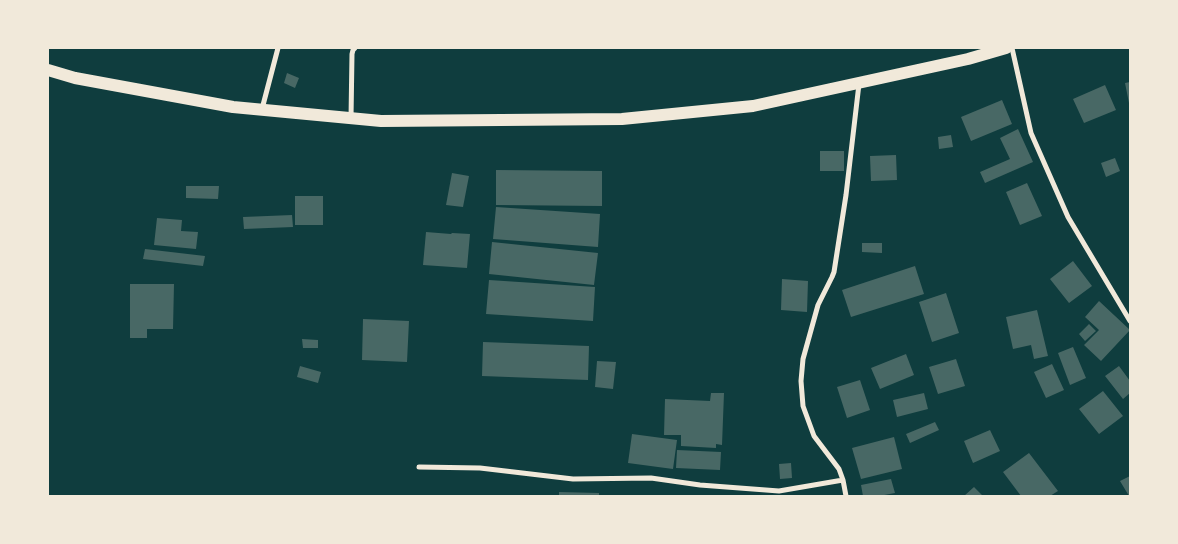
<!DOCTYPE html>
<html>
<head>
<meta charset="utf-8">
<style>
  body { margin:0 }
  #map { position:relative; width:1178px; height:544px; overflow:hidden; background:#0f3d3e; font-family:Manrope,sans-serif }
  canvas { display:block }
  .frame { position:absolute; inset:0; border:49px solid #f1e9da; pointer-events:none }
</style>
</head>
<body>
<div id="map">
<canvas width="1178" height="544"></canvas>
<div class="frame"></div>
</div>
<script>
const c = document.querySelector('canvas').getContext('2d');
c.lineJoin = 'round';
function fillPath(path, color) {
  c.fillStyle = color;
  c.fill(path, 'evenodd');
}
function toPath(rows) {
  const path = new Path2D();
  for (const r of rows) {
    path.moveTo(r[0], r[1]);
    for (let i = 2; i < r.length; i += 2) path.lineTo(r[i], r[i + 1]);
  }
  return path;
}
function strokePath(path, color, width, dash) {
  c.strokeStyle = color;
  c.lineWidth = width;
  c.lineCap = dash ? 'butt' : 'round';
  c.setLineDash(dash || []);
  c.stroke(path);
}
const building = toPath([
  [287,73,299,78,295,88,284,83],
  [1130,82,1130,108,1125,83],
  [1105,85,1116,110,1084,123,1073,99],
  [1002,100,1012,124,971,141,961,117],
  [1018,129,1033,162,985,183,980,172,1010,159,1000,138],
  [951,135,953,147,939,149,938,137],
  [820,151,844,151,844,171,820,171],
  [896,155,897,180,871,181,870,156],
  [1115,158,1120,171,1106,177,1101,163],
  [496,170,602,171,602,206,496,205],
  [452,173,469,176,463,207,446,205],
  [1027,183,1042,216,1020,225,1006,192],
  [186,186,219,186,218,199,186,198],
  [295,196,323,196,323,225,295,225],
  [496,207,600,214,598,247,493,239],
  [292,215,293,227,244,229,243,217],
  [157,218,182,220,181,231,198,232,196,249,154,245],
  [426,232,451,234,452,233,470,234,467,268,423,265],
  [492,242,598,253,594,285,489,274],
  [862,243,882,243,882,253,862,252],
  [145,249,205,256,203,266,143,259],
  [1073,261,1092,286,1069,303,1050,279],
  [915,266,924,294,851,317,842,290],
  [782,279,808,281,807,312,781,310],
  [489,280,595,287,593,321,486,314],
  [130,284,174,284,173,329,147,329,147,338,130,338],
  [946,293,959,333,932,342,919,302],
  [1099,301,1130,330,1101,361,1084,345,1099,330,1085,317],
  [1037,310,1048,356,1034,359,1031,345,1013,349,1006,317],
  [363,319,409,321,407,362,362,360],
  [1089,324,1096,331,1085,341,1079,334],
  [302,339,318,340,318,348,303,348],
  [483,342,589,346,588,380,482,376],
  [1073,347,1086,378,1070,385,1058,353],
  [906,354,914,375,880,389,871,368],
  [956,359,965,386,938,394,929,367],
  [597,361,616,362,613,389,595,387],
  [1052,364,1064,390,1046,398,1034,372],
  [300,366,321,372,318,383,297,377],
  [1119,366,1130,381,1130,393,1123,399,1105,376],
  [860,380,870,410,847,418,837,387],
  [1103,391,1123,416,1099,434,1079,409],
  [711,393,724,393,722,445,716,444,716,448,681,446,681,435,664,435,665,399,710,401],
  [924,393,928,409,897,417,893,400],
  [935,422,939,430,910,443,906,434],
  [990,430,1000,451,973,463,964,441],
  [632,434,677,440,673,469,628,463],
  [894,437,902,469,861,479,852,448],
  [677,450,721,452,720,470,676,468],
  [1029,453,1058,491,1050,496,1021,496,1003,472],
  [791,463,792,478,780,479,779,464],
  [1130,476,1130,496,1129,496,1120,481],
  [891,479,895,493,879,496,863,496,861,485],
  [974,487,983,496,964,496],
  [559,492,599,493,599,496,559,496]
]);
const minor = toPath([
  [1012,48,1031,133,1068,217,1130,321],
  [262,109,278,48],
  [351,118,352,54,353,50,355,48],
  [419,467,480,468,573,479,651,478,700,485,779,491,843,480],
  [846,496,843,480,839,469,814,436,803,406,801,381,803,359,818,305,832,277,834,272,846,195,859,84]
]);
const primary = toPath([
  [48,70,75,78,233,107,381,121,622,119,753,106,968,59,1006,48]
]);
fillPath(building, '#486865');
strokePath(minor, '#f1e9da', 5);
strokePath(primary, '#f1e9da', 12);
</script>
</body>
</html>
